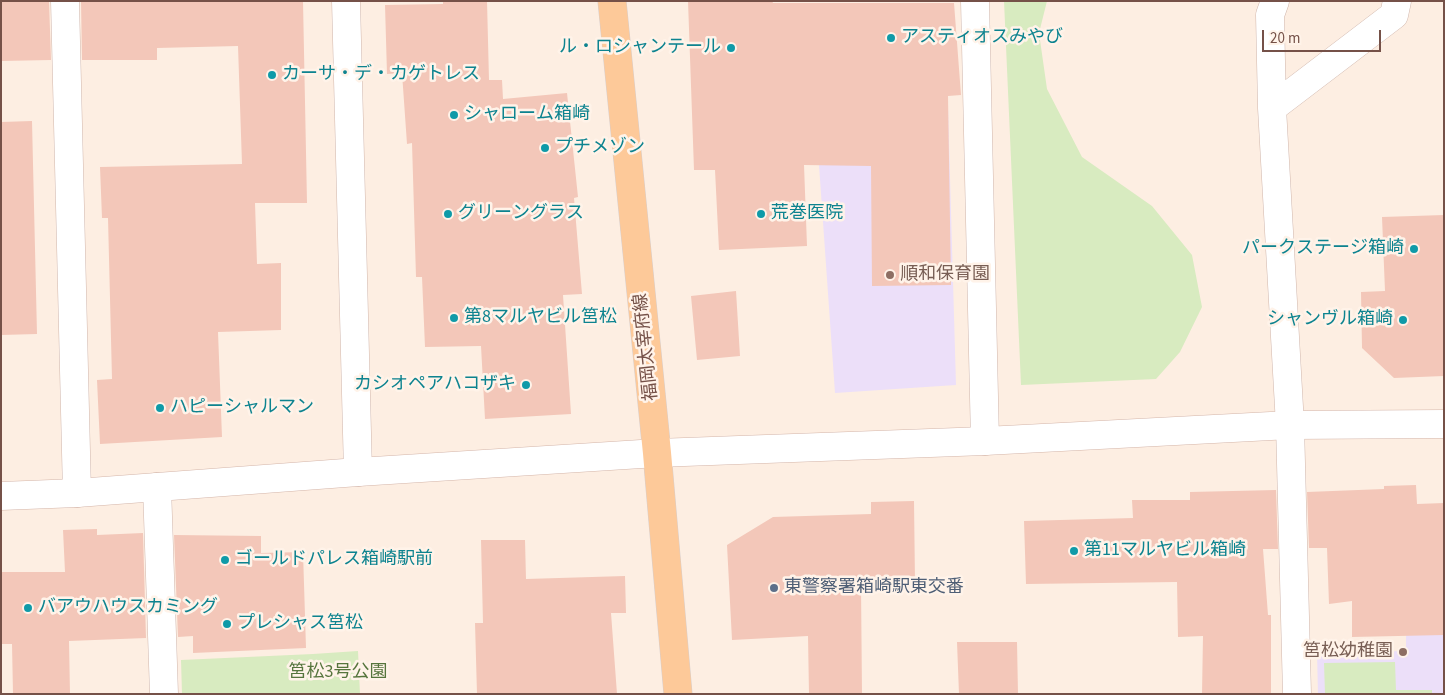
<!DOCTYPE html>
<html>
<head>
<meta charset="utf-8">
<style>
  body { margin:0 }
  #map { position:relative; width:1445px; height:695px; overflow:hidden; background:#fdeee2; font-family:"Source Sans 3",sans-serif }
  canvas { display:block }
  .frame { position:absolute; inset:0; border:2px solid #755148; pointer-events:none }
  .scale { position:absolute; left:1262px; top:30px; width:119px; height:22px; box-sizing:border-box; border:2px solid #755148; border-top:0; padding-left:6px; font-size:15px; line-height:18px; white-space:nowrap; color:#755148; -webkit-text-stroke:4px #fff3e9; paint-order:stroke }
</style>
</head>
<body>
<div id="map">
<canvas width="1445" height="695"></canvas>
<div class="frame"></div>
<div class="scale">20 m</div>
</div>
<script>
const c = document.querySelector('canvas').getContext('2d');
c.lineJoin = 'round';
function fillPath(path, color) {
  c.fillStyle = color;
  c.fill(path, 'evenodd');
}
function toPath(rows) {
  const path = new Path2D();
  for (const r of rows) {
    path.moveTo(r[0], r[1]);
    for (let i = 2; i < r.length; i += 2) path.lineTo(r[i], r[i + 1]);
  }
  return path;
}
function strokePath(path, color, width, dash) {
  c.strokeStyle = color;
  c.lineWidth = width;
  c.lineCap = dash ? 'butt' : 'round';
  c.setLineDash(dash || []);
  c.stroke(path);
}
function label(font, color, halo, rows, align = 'center') {
  c.font = font + ' "Source Sans 3","Noto Sans JP",sans-serif';
  c.lineWidth = 5;
  c.setLineDash([]);
  c.textBaseline = 'middle';
  c.strokeStyle = halo;
  c.fillStyle = color;
  for (const [text, x, y, turn = 0] of rows) {
    c.save();
    c.translate(x, y);
    c.rotate((+turn || 0) * Math.PI / 180);
    c.textAlign = isNaN(turn) ? turn : align;
    if (halo) c.strokeText(text, 0, 0);
    c.fillText(text, 0, 0);
    c.restore();
  }
}
const education = toPath([
  [948,108,956,385,835,393,819,165],
  [1444,608,1444,694,1318,694,1317,653,1406,651,1406,609]
]);
const green = toPath([
  [1004,1,1047,1,1039,33,1047,89,1082,157,1152,206,1192,255,1202,307,1180,352,1156,379,1021,385],
  [358,651,360,694,182,694,181,660,313,654],
  [1395,662,1396,690,1432,690,1432,694,1325,694,1324,663]
]);
const building = toPath([
  [1,1,49,1,51,60,1,61],
  [81,1,303,1,307,203,255,203,257,264,281,263,281,330,218,332,222,437,100,444,97,380,112,379,108,218,102,218,100,167,242,164,238,46,157,48,157,60,82,60],
  [443,1,487,1,489,80,502,80,503,99,567,93,578,197,574,198,582,294,563,295,571,414,485,419,481,346,425,347,422,277,416,277,412,143,407,144,402,73,387,74,385,5,443,4],
  [688,1,772,1,773,3,954,3,961,95,948,96,951,285,872,286,871,166,804,165,807,246,719,250,715,170,694,170],
  [32,121,37,334,1,335,1,122],
  [1444,215,1444,376,1394,378,1362,348,1361,292,1385,291,1382,217],
  [736,291,740,356,697,360,691,296],
  [1416,485,1417,504,1444,503,1444,635,1352,637,1352,601,1329,604,1327,548,1309,548,1307,492,1384,489,1384,486],
  [1276,490,1278,549,1263,549,1268,615,1271,615,1271,694,1202,694,1203,636,1178,637,1177,582,1026,584,1024,521,1133,518,1132,500,1190,500,1190,492],
  [914,501,915,583,861,586,862,694,809,694,808,636,732,640,727,545,773,517,871,514,871,502],
  [97,529,97,535,143,533,146,638,69,641,70,694,13,694,12,644,1,644,1,572,65,572,63,530],
  [174,535,261,536,261,553,303,552,306,648,193,653,193,636,178,637],
  [481,540,525,540,526,579,625,576,626,613,611,613,617,694,477,694,475,623,483,623],
  [957,642,1017,642,1018,694,959,694]
]);
const street = toPath([
  [65,1,77,493],
  [346,1,358,472],
  [975,1,985,441],
  [1275,1,1270,15,1272,108,1290,425,1297,694],
  [1272,108,1394,15,1397,1],
  [157,487,164,694]
]);
const secondary = toPath([
  [1,496,77,493,358,472,657,453,985,441,1290,425,1444,424]
]);
const primary = toPath([
  [612,1,657,453,678,694]
]);
const markers = [
  [891,38,5,"#0f9aa8"],
  [731,48,5,"#0f9aa8"],
  [272,75,5,"#0f9aa8"],
  [454,115,5,"#0f9aa8"],
  [545,148,5,"#0f9aa8"],
  [448,214,5,"#0f9aa8"],
  [761,214,5,"#0f9aa8"],
  [1414,249,5,"#0f9aa8"],
  [890,275,5,"#8d6e63"],
  [454,318,5,"#0f9aa8"],
  [1403,320,5,"#0f9aa8"],
  [526,385,5,"#0f9aa8"],
  [160,408,5,"#0f9aa8"],
  [1074,551,5,"#0f9aa8"],
  [225,560,5,"#0f9aa8"],
  [774,588,5,"#5c6f8a"],
  [28,608,5,"#0f9aa8"],
  [227,624,5,"#0f9aa8"],
  [1403,652,5,"#8d6e63"]
];
const cultureNames = [
  ["アスティオスみやび",901,38],
  ["ル・ロシャンテール",721,48,"right"],
  ["カーサ・デ・カゲトレス",282,75],
  ["シャローム箱崎",464,115],
  ["プチメゾン",555,148],
  ["グリーングラス",458,214],
  ["荒巻医院",771,214],
  ["パークステージ箱崎",1404,249,"right"],
  ["第8マルヤビル筥松",464,318],
  ["シャンヴル箱崎",1393,320,"right"],
  ["カシオペアハコザキ",516,385,"right"],
  ["ハピーシャルマン",170,408],
  ["第11マルヤビル箱崎",1084,551],
  ["ゴールドパレス箱崎駅前",235,560],
  ["バアウハウスカミング",38,608],
  ["プレシャス筥松",237,624]
];
const educationNames = [
  ["順和保育園",900,275],
  ["筥松幼稚園",1393,652,"right"]
];
const streetNames = [
  ["福岡太宰府線",647,347,-96]
];
const serviceNames = [
  ["東警察署箱崎駅東交番",784,588]
];
const parkNames = [
  ["筥松3号公園",338,673]
];
fillPath(education, '#ecdff9');
fillPath(green, '#d8ebc0');
fillPath(building, '#f3c7b9');
strokePath(street, '#d0b6ac', 29);
strokePath(secondary, '#d4b5a9', 29);
strokePath(primary, '#d8cecc', 29);
strokePath(street, '#fff', 28);
strokePath(secondary, '#fff', 28);
strokePath(primary, '#fdc999', 28);
for (const [x, y, r, color] of markers) {
  const dot = new Path2D();
  dot.arc(x, y, r, 0, 2 * Math.PI);
  c.fillStyle = color;
  c.fill(dot);
  strokePath(dot, '#fff3e9', 2);
}
label('18px', '#0d838f', '#fff3e9', cultureNames, 'left');
label('18px', '#785e54', '#fff3e9', educationNames, 'left');
label('18px', '#755148', '#fff3e9', streetNames);
label('18px', '#4e5e75', '#fff3e9', serviceNames, 'left');
label('18px', '#56753d', '#fff3e9', parkNames);
</script>
</body>
</html>
